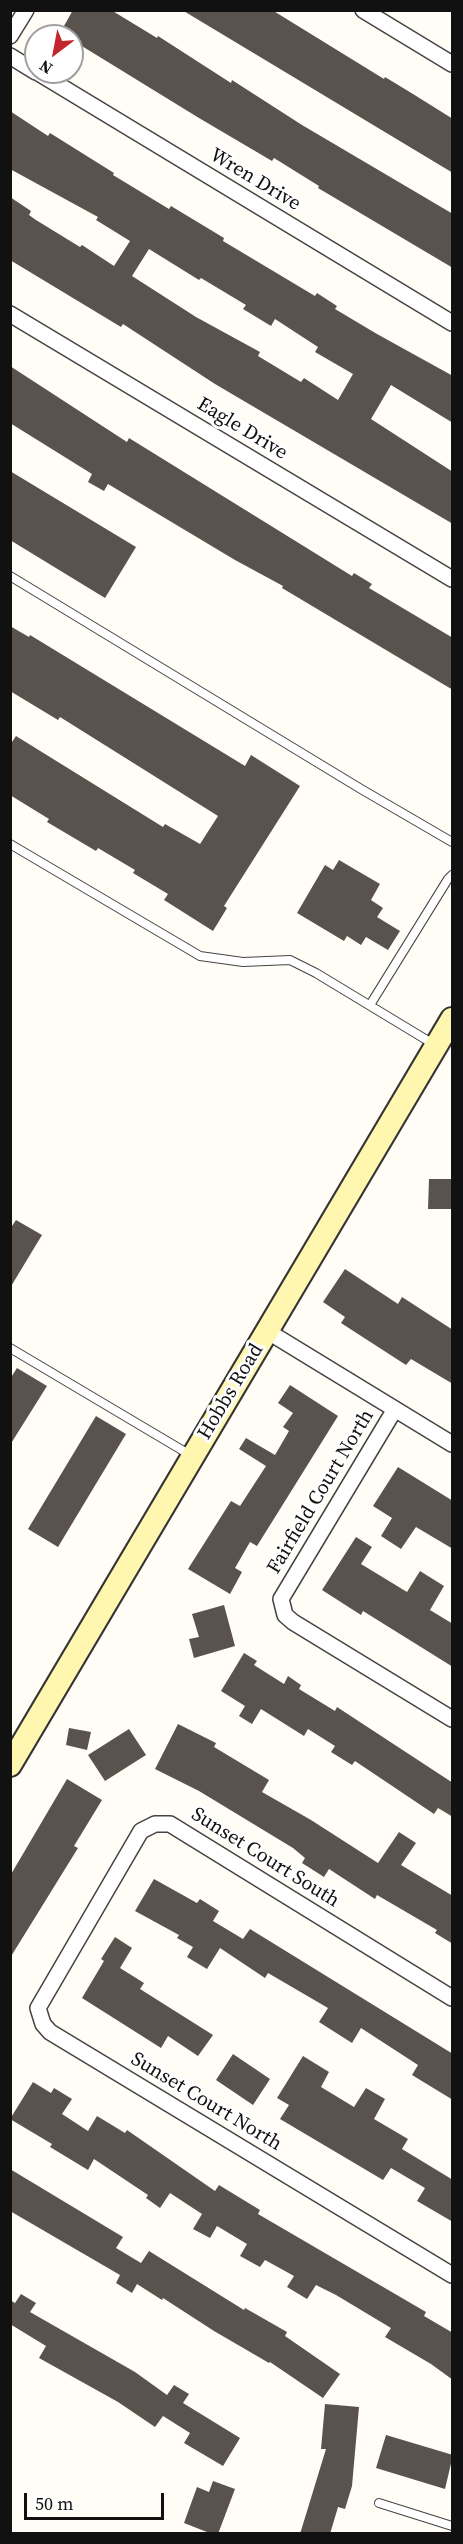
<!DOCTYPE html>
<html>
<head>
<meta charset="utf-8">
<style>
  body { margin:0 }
  #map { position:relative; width:463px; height:2544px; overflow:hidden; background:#fffdf5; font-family:"Source Serif 4",serif }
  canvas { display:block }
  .frame { position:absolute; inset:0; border:12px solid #111; pointer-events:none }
  .north { position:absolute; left:24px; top:24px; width:60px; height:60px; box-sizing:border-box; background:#fff; border:2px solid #a0a0a0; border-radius:50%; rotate:212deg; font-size:16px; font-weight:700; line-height:24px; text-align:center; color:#111 }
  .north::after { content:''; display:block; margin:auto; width:21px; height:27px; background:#c4262e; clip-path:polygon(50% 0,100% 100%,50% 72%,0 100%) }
  .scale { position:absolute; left:24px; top:2493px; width:140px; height:27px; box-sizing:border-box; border:3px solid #111; border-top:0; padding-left:8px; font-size:18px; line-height:21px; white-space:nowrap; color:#111; -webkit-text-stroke:4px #fff; paint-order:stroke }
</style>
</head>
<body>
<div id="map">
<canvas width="463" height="2544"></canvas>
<div class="frame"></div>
<div class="north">N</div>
<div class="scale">50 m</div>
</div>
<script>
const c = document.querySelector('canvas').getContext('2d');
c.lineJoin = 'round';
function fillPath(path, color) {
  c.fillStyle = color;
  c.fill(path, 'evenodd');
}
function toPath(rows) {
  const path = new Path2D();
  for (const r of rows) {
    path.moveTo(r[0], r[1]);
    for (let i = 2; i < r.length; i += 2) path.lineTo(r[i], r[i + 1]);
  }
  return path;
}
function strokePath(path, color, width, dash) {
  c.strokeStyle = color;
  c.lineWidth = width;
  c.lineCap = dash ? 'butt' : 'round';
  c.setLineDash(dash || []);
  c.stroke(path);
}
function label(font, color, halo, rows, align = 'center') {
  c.font = font + ' "Source Serif 4",serif';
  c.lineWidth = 6;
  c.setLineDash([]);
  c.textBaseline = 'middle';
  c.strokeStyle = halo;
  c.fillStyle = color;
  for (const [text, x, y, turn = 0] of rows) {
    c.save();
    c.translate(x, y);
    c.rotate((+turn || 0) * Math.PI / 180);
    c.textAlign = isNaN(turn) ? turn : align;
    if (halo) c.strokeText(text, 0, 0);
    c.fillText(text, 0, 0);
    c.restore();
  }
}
const building = toPath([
  [73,10,111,10,157,38,158,36,231,83,232,80,302,125,453,214,453,268,318,188,319,186,274,158,272,161,199,118,72,40,72,36,60,33],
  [182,10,272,10,384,79,385,77,413,94,453,119,453,173],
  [10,111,48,136,50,133,114,173,113,175,169,209,171,206,224,238,223,241,315,296,317,293,337,306,335,309,377,334,453,376,453,423,391,385,371,419,453,472,453,524,215,384,123,324,121,327,10,260,10,197,31,211,29,215,36,220,80,247,82,245,114,266,130,241,96,220,98,217,10,169],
  [149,249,199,280,201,278,246,305,243,309,271,326,275,319,318,347,315,352,353,374,338,400,304,378,301,382,258,356,260,352,196,317,132,276],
  [10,366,127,442,129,438,352,576,354,573,372,584,369,588,453,638,453,690,282,588,283,586,235,560,108,484,104,491,88,482,92,474,10,423],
  [10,471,136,547,105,598,10,540],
  [10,626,29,637,30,635,245,766,251,755,300,786,224,906,227,908,213,931,164,900,168,894,133,873,135,870,98,848,96,851,47,822,49,819,10,795,10,745,16,736,163,827,165,824,200,844,218,816,60,717,58,720,10,691],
  [339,860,380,884,371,900,383,908,377,917,400,931,388,950,366,937,361,945,347,936,344,941,297,913,325,865,333,870],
  [429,1179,453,1179,453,1209,428,1209],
  [16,1220,42,1235,10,1288,10,1229],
  [345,1269,398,1304,402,1297,453,1330,453,1384,411,1359,406,1365,341,1323,345,1317,323,1302],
  [17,1368,47,1386,10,1445,10,1379],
  [290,1385,338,1416,257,1546,250,1542,235,1568,242,1572,230,1594,188,1569,231,1501,240,1506,266,1466,239,1449,246,1438,275,1455,289,1431,283,1427,293,1413,278,1403],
  [96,1416,126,1434,58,1547,28,1529],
  [398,1467,453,1501,453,1549,416,1527,401,1549,381,1536,392,1518,373,1506],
  [356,1537,372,1547,361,1564,407,1592,420,1571,444,1586,430,1610,453,1624,453,1667,363,1611,361,1615,322,1590],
  [224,1605,235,1646,194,1658,189,1639,199,1637,192,1614],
  [244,1653,257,1661,254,1665,284,1684,288,1676,301,1685,299,1689,335,1711,337,1707,453,1783,453,1817,438,1808,434,1814,355,1761,352,1765,331,1752,335,1746,308,1729,304,1736,261,1709,252,1724,239,1716,245,1706,221,1691],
  [178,1724,216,1743,214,1747,269,1780,262,1792,311,1820,378,1863,399,1832,416,1843,401,1865,453,1896,453,1944,435,1933,437,1930,377,1895,375,1899,329,1869,324,1877,302,1863,305,1858,293,1848,199,1791,155,1769],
  [69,1728,91,1732,87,1750,66,1745],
  [129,1729,146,1755,105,1781,88,1755],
  [67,1779,102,1800,74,1846,78,1848,10,1958,10,1876],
  [154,1879,197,1903,200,1899,219,1911,213,1921,243,1939,250,1929,453,2054,453,2100,412,2075,418,2065,361,2028,352,2043,319,2022,328,2008,268,1973,265,1978,220,1948,207,1969,187,1957,193,1947,177,1938,179,1935,135,1911],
  [115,1937,132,1948,120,1968,144,1983,140,1989,213,2035,198,2056,168,2036,161,2048,82,1998,104,1961,101,1959],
  [233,2054,270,2079,253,2105,216,2080],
  [303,2056,329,2072,321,2087,354,2107,366,2088,385,2099,374,2119,408,2139,402,2149,453,2180,453,2222,417,2201,425,2188,391,2168,383,2180,280,2119,289,2105,277,2098],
  [33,2082,51,2093,54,2088,72,2099,62,2114,88,2131,97,2116,125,2133,127,2130,215,2191,219,2185,260,2210,258,2214,426,2312,424,2316,453,2333,453,2380,431,2364,385,2337,391,2328,336,2295,316,2285,307,2299,287,2287,294,2276,265,2260,260,2267,240,2256,247,2244,217,2226,210,2238,193,2229,202,2214,170,2193,160,2208,146,2198,148,2195,94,2159,88,2170,50,2147,52,2144,10,2119],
  [10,2169,123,2237,116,2248,141,2263,149,2251,244,2310,245,2308,287,2332,285,2336,340,2374,323,2398,270,2362,269,2363,214,2331,163,2298,162,2300,137,2284,132,2293,116,2283,120,2275,10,2211],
  [21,2294,36,2303,30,2312,135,2372,167,2395,174,2385,189,2394,183,2403,240,2438,223,2466,184,2443,190,2433,163,2416,155,2427,118,2402,39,2358,46,2346,10,2324,10,2300,15,2303],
  [325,2404,359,2407,352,2486,345,2509,338,2507,330,2534,300,2534,326,2449,321,2449],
  [386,2435,453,2455,445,2489,376,2468],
  [213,2481,235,2489,218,2534,212,2534,184,2523,197,2487,209,2492]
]);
const lane = toPath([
  [10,576,361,789,452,842],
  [10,844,200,956,243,962,290,960,316,973,435,1045],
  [370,1005,448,879,452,875],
  [10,1348,192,1456],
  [379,2503,452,2526]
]);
const street = toPath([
  [363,10,452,64],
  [10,36,26,10],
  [10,56,36,72],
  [37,72,452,323],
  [10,314,452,579],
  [267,1331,452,1444],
  [395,1409,281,1599,285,1615,293,1622,452,1719],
  [452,1998,170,1824,155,1824,141,1831,38,2008,43,2024,50,2032,452,2275]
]);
const secondary = toPath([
  [10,1765,452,1019]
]);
const streetNames = [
  ["Wren Drive",255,180,31],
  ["Eagle Drive",242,429,31],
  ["Hobbs Road",231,1392,-59],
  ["Fairfield Court North",321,1492,-59],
  ["Sunset Court South",265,1858,32],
  ["Sunset Court North",206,2102,31]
];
fillPath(building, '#5a524d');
strokePath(lane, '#444', 10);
strokePath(street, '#444', 18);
strokePath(secondary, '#333', 26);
strokePath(lane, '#fff', 8);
strokePath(street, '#fff', 15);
strokePath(secondary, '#fff6b0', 22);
label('20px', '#111', '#fff', streetNames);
</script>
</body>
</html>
